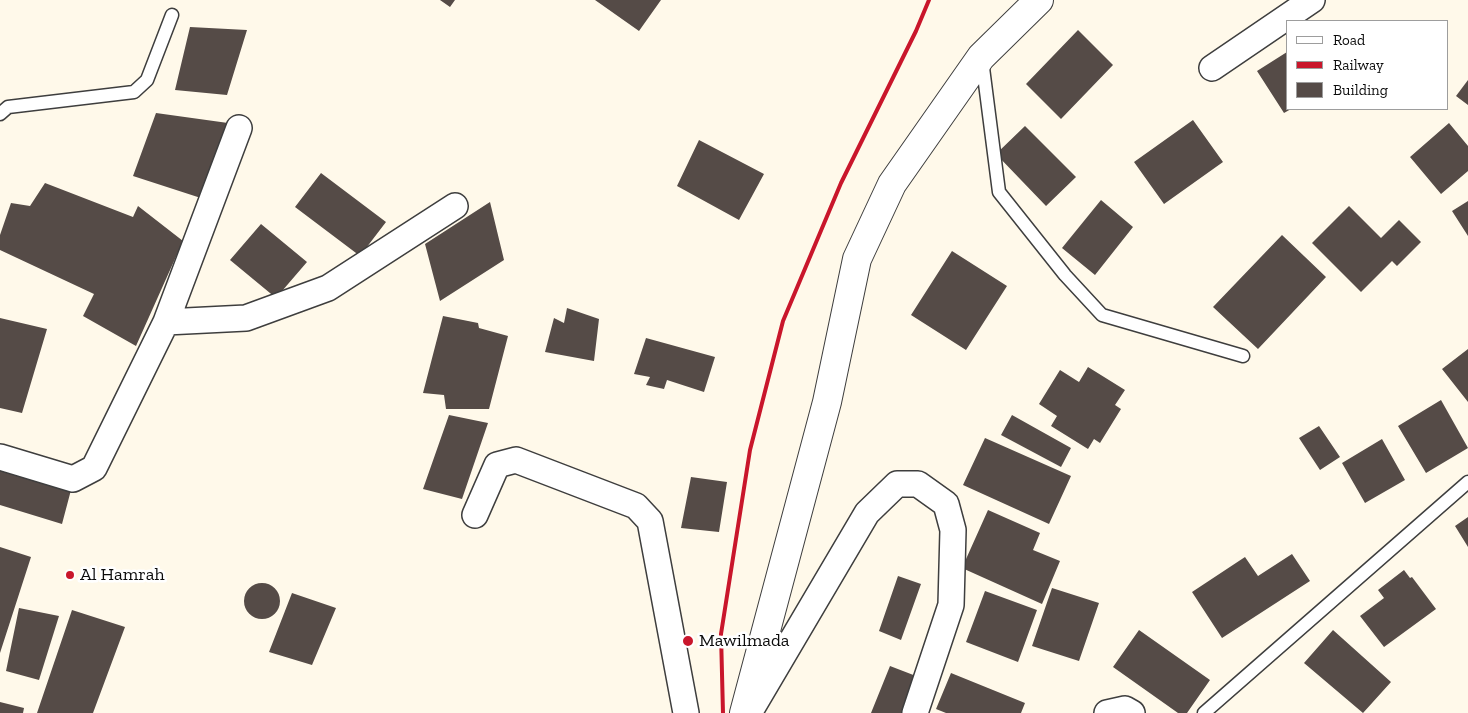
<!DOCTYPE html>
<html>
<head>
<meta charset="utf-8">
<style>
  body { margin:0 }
  #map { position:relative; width:1468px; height:713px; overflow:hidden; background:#fff9ea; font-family:"Zilla Slab",serif }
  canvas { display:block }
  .legend { position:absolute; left:1286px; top:20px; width:162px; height:90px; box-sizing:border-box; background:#fff; border:1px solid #9d9d9d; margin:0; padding:6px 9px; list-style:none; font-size:15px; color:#0b0b0b }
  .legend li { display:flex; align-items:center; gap:10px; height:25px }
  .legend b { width:25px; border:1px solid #9d9d9d }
</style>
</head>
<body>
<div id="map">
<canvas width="1468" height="713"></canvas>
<ul class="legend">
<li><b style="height:6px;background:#fff"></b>Road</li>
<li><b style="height:6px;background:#c9162b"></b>Railway</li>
<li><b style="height:14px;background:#554b47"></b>Building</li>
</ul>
</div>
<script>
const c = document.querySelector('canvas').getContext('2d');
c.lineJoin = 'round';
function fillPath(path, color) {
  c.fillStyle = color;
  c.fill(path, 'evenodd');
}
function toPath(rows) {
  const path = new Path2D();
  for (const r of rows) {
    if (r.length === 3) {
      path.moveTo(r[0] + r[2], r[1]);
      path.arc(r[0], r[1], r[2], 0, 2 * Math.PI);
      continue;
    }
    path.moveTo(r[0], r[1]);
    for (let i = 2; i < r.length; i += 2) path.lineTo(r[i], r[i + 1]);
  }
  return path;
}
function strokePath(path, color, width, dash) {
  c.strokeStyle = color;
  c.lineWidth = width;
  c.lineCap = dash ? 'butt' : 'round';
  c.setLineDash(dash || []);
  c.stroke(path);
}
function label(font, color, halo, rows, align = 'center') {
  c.font = font + ' "Zilla Slab",serif';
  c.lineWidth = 5;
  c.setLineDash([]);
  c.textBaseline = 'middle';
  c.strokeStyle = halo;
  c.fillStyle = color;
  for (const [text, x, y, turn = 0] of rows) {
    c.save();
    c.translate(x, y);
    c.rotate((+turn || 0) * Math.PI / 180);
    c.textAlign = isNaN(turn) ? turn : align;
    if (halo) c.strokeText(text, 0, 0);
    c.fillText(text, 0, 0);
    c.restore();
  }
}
const building = toPath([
  [440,0,455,0,450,7],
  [595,0,661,0,639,31],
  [190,27,247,30,227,95,175,90],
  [1078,30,1113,65,1061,119,1026,84],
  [1287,52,1287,109,1291,109,1284,113,1257,71],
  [1468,80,1468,105,1456,96],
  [156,113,228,123,207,200,133,176],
  [1193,120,1223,162,1164,204,1134,162],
  [1449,123,1468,146,1468,171,1441,194,1410,157],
  [1025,126,1076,177,1046,206,996,154],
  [699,140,764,174,739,220,677,186],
  [321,173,386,222,360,256,295,207],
  [45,183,133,217,138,206,183,241,136,346,83,316,94,294,0,250,0,235,11,203,30,206],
  [1101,200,1133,227,1095,275,1062,248],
  [1468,201,1468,236,1452,211],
  [490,202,504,260,440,301,425,244],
  [1349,206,1381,238,1399,220,1421,242,1397,266,1392,261,1361,292,1312,243],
  [261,224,307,262,276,298,230,260],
  [1282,235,1326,277,1258,349,1213,307],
  [952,251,1007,286,966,350,911,315],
  [567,308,599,319,594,361,545,352,554,318,564,323],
  [443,316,478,323,479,328,508,336,489,409,446,409,444,395,423,393],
  [0,318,47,329,22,413,0,408],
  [646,338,715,357,704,392,667,380,664,389,646,385,650,377,634,374],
  [1468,349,1468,402,1442,369],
  [1088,367,1125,390,1115,405,1121,409,1100,443,1094,439,1088,449,1051,426,1057,416,1039,404,1060,370,1079,382],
  [1441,400,1468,448,1426,473,1398,426],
  [449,415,488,423,462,499,423,489],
  [1012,415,1071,448,1061,467,1001,435],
  [1319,426,1340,457,1320,470,1299,438],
  [985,438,1071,476,1049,524,963,485],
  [1382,439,1405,480,1365,503,1342,463],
  [0,468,71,490,62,524,0,505],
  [691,477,727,482,719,532,681,528],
  [988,510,1040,533,1033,550,1060,561,1042,604,962,568],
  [1468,517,1468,547,1455,526],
  [0,547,31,557,0,653],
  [1292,554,1310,581,1222,638,1192,592,1245,557,1258,576],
  [1404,570,1410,578,1412,577,1436,609,1384,647,1360,616,1384,598,1378,590],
  [898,576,921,584,901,640,879,631],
  [262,601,18],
  [1052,588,1099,603,1079,661,1032,646],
  [985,591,1037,610,1018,662,966,642],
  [292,593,336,608,312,665,269,652],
  [19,608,59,616,39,680,6,671],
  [72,610,125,627,93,713,37,713],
  [1139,630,1210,680,1187,713,1178,713,1113,667],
  [1333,630,1391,682,1363,713,1304,663],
  [890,666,916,676,901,713,871,713],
  [951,673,1025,703,1021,713,946,713,936,709],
  [0,702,24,708,23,713,0,713]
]);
const service = toPath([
  [982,60,999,192,1065,275,1102,315,1243,356],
  [0,114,8,107,134,92,147,80,172,15],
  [1204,713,1468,482]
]);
const minor = toPath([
  [1212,68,1312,0],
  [166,322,246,318,328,288,455,206],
  [0,457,73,479,94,468,166,322,239,128],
  [475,515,497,465,516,460,636,506,650,521,686,713],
  [749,713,867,513,897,484,918,484,946,504,953,530,951,605,915,713],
  [1107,713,1125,709,1132,713]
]);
const tertiary = toPath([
  [744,713,827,402,857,259,892,184,981,57,1039,0]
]);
const rail = toPath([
  [723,713,721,634,750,450,783,321,841,183,916,31,929,0]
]);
const markers = [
  [70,575,5,"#c9162b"],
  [688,641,6,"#c9162b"]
];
const poiNames = [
  ["Al Hamrah",80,575],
  ["Mawilmada",699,641]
];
fillPath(building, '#554b47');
strokePath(service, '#3e3e3e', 15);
strokePath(minor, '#3e3e3e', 28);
strokePath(tertiary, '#3e3e3e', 30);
strokePath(service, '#fff', 12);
strokePath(minor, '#fff', 25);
strokePath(tertiary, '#fff', 28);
strokePath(rail, '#c9162b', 4);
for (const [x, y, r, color] of markers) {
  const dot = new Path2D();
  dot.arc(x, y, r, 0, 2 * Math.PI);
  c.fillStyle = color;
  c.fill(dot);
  strokePath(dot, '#fff', 2);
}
label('18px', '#0b0b0b', '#fff', poiNames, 'left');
</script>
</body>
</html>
